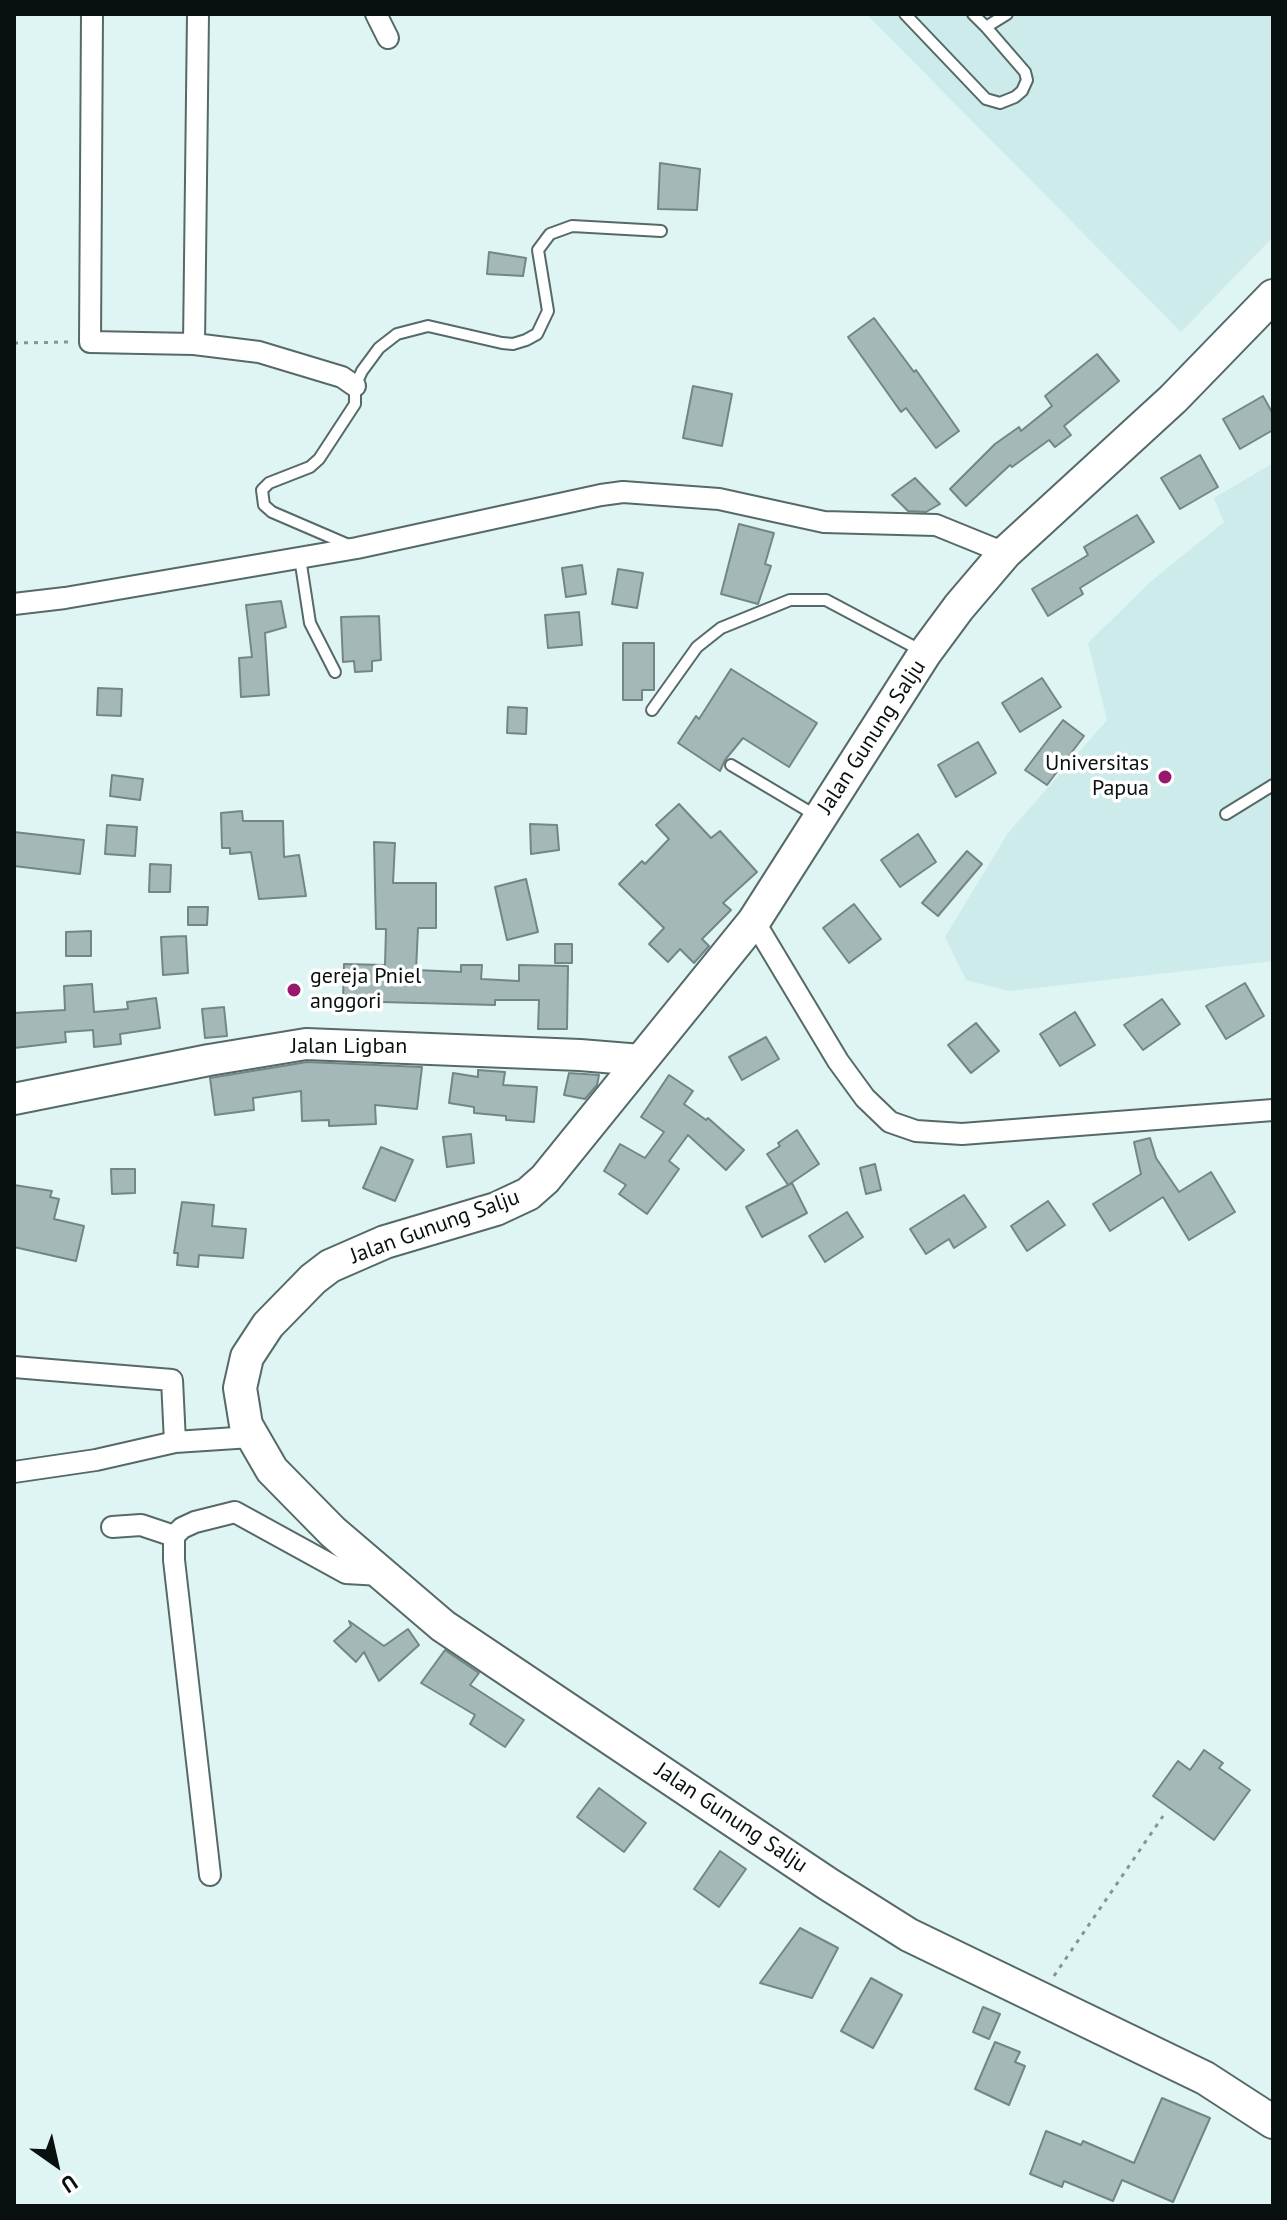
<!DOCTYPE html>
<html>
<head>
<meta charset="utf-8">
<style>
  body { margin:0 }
  #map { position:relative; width:1287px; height:2220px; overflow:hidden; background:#dff5f4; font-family:"PT Sans",sans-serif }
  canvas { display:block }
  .frame { position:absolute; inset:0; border:16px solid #091110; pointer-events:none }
  .north { position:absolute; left:16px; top:2124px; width:80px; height:80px; -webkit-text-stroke:6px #fff; paint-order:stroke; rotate:146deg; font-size:22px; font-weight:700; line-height:32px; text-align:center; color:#091110 }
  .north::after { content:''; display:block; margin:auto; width:28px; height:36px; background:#091110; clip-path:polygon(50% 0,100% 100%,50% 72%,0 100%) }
</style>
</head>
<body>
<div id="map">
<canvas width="1287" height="2220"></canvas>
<div class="frame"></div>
<div class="north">U</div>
</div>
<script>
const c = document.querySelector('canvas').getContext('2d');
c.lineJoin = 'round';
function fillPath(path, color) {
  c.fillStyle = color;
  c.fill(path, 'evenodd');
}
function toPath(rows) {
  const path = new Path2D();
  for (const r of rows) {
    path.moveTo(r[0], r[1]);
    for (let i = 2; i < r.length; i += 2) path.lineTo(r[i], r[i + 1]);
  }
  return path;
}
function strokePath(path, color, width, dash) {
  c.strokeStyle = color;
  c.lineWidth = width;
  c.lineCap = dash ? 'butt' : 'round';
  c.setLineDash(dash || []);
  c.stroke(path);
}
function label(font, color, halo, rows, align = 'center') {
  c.font = font + ' "PT Sans",sans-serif';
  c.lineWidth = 7;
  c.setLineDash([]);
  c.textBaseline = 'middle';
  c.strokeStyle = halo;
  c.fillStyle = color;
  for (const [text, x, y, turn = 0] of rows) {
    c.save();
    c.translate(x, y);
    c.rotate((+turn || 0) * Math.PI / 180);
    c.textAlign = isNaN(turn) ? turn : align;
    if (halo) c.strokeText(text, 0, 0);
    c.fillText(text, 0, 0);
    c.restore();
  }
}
const built = toPath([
  [866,14,1273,14,1273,237,1181,332],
  [1273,463,1273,961,1009,991,966,980,945,937,1008,833,1107,720,1088,643,1149,583,1224,522,1214,498]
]);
const building = toPath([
  [660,163,700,169,697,210,658,209,660,163],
  [489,252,526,258,523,276,487,274,489,252],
  [874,318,914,372,916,370,959,431,936,448,906,408,901,412,848,337,874,318],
  [1097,354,1119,381,1064,426,1071,435,1055,447,1049,440,1012,467,1010,465,966,506,950,489,995,444,1019,427,1021,431,1052,406,1045,396,1097,354],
  [693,386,732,394,722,446,683,438,693,386],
  [1263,396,1273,414,1273,430,1240,449,1223,419,1263,396],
  [1200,455,1218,487,1180,509,1161,478,1200,455],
  [915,478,940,504,926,512,908,511,892,495,915,478],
  [1137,515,1154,542,1080,588,1083,594,1048,616,1032,589,1088,555,1084,547,1137,515],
  [739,524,774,533,765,564,771,566,758,604,721,594,739,524],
  [582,565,586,594,566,597,562,568,582,565],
  [618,569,643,573,637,608,612,604,618,569],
  [281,601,286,627,265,633,269,695,241,697,239,658,252,657,246,605,281,601],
  [579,612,582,645,548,648,545,615,579,612],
  [379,616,381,660,372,661,372,671,355,672,354,661,343,662,341,617,379,616],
  [623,643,654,643,654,690,642,690,642,700,623,700,623,643],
  [731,669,817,723,789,767,743,738,725,760,720,771,678,743,696,716,699,719,731,669],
  [1042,678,1061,707,1020,732,1002,703,1042,678],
  [98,688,122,689,121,716,97,715,98,688],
  [508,707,527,708,526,734,507,733,508,707],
  [1063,720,1084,736,1047,785,1025,770,1063,720],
  [978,742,996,773,956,797,938,765,978,742],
  [112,775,143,779,140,800,110,796,112,775],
  [679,804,711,838,720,831,757,872,723,903,731,910,702,939,709,946,694,963,680,949,668,962,649,944,664,928,619,884,642,861,645,864,669,839,656,825,679,804],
  [242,811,243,821,283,821,284,857,299,855,306,896,259,899,251,852,230,854,230,848,222,848,221,813,242,811],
  [530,824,557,825,559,850,531,854,530,824],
  [107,825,137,827,135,856,105,854,107,825],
  [14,832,84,840,80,874,14,866,14,832],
  [918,834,936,862,900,887,881,860,918,834],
  [374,842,395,843,393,883,436,883,436,928,418,928,416,970,461,972,461,965,482,965,481,979,519,981,519,965,568,966,567,1029,538,1029,539,1000,495,1000,495,1005,343,1001,344,964,385,965,386,929,376,929,374,842],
  [967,851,982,864,938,916,922,903,967,851],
  [150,864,171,865,170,892,149,892,150,864],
  [526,879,538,932,507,940,495,887,526,879],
  [854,904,881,939,849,963,823,928,854,904],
  [188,907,208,907,207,925,188,925,188,907],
  [91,931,91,956,66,956,66,932,91,931],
  [186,936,188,973,163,975,161,937,186,936],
  [555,944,572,944,572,963,555,963,555,944],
  [1245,983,1264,1016,1226,1039,1206,1006,1245,983],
  [92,984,94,1012,128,1009,127,1002,156,998,160,1028,120,1034,121,1044,94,1047,93,1030,65,1032,66,1042,14,1048,14,1013,65,1010,64,986,92,984],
  [1162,999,1180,1024,1143,1050,1124,1025,1162,999],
  [224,1007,227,1036,205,1038,202,1009,224,1007],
  [1075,1012,1095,1045,1060,1066,1040,1034,1075,1012],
  [976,1023,999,1051,971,1073,948,1045,976,1023],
  [766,1037,779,1059,742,1080,729,1057,766,1037],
  [307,1062,422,1067,417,1109,375,1105,376,1124,329,1126,329,1120,302,1121,301,1091,253,1098,254,1110,215,1115,210,1078,307,1062],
  [478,1070,505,1072,503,1085,537,1087,534,1122,506,1120,506,1116,474,1113,474,1107,449,1103,453,1073,478,1077,478,1070],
  [569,1073,599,1075,597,1085,585,1099,564,1095,569,1073],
  [669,1075,693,1091,684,1104,706,1120,708,1118,744,1150,726,1170,688,1135,669,1161,679,1169,647,1214,619,1194,626,1185,604,1171,620,1144,645,1158,664,1132,641,1117,669,1075],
  [797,1130,819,1164,788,1185,767,1154,780,1146,778,1143,797,1130],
  [471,1134,474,1163,447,1167,443,1137,471,1134],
  [1150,1138,1156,1158,1179,1192,1211,1172,1235,1212,1189,1240,1163,1197,1110,1231,1093,1204,1141,1174,1134,1142,1150,1138],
  [381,1147,413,1160,395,1201,363,1188,381,1147],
  [875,1164,881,1190,866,1194,860,1168,875,1164],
  [111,1169,135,1169,135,1193,112,1194,111,1169],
  [792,1183,807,1213,762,1237,746,1207,792,1183],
  [14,1185,52,1191,50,1197,59,1199,54,1219,84,1226,76,1261,14,1247,14,1185],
  [964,1195,986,1227,954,1248,949,1239,926,1254,910,1229,964,1195],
  [1048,1201,1065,1225,1027,1251,1011,1226,1048,1201],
  [182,1202,214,1205,212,1226,246,1229,243,1258,199,1255,198,1267,177,1265,178,1253,174,1253,182,1202],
  [847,1212,863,1237,825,1262,809,1236,847,1212],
  [349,1621,384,1646,408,1629,419,1645,379,1681,364,1652,356,1662,334,1641,351,1626,349,1621],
  [445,1650,479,1673,470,1685,524,1720,505,1747,470,1724,475,1715,421,1683,445,1650],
  [1204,1750,1223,1763,1219,1768,1250,1790,1214,1840,1153,1796,1178,1761,1190,1770,1204,1750],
  [599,1788,646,1823,624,1852,577,1817,599,1788],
  [720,1851,746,1869,719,1907,694,1889,720,1851],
  [800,1928,838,1948,812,1998,760,1983,800,1928],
  [871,1978,902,1995,873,2048,841,2031,871,1978],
  [983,2007,1000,2014,989,2039,973,2032,983,2007],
  [995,2042,1020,2052,1015,2062,1025,2066,1009,2105,975,2089,995,2042],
  [1162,2098,1210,2118,1173,2202,1122,2180,1113,2201,1064,2181,1062,2187,1030,2174,1046,2131,1081,2145,1083,2141,1134,2163,1162,2098]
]);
const path = toPath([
  [14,343,70,342],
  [1054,1976,1163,1816]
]);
const lane = toPath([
  [905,14,986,99,1000,103,1015,97,1022,91,1027,80,1025,72,986,27],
  [973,14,986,27,1007,14],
  [351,546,272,512,264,505,262,490,269,483,310,467,319,459,355,404,355,386,362,371,379,348,397,334,428,326,502,343,513,344,526,340,537,334,548,311,538,250,550,234,572,226,661,231],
  [300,558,310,623,335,672],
  [652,710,697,647,721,628,790,600,826,600,920,650],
  [731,765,815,815],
  [1226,814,1273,785]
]);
const street = toPath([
  [92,14,90,342,194,344,259,352,342,377,355,386],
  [376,14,388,38],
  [194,344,198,14],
  [14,604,65,598,357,548,601,495,623,492,719,499,824,522,936,525,1005,553],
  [754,921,838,1061,865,1098,890,1122,916,1131,962,1134,1273,1110],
  [14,1367,172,1380,175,1442],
  [14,1472,96,1460,175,1442,251,1437],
  [112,1527,141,1525,174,1536],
  [210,1875,174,1560,174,1536,182,1528,195,1522,235,1512,346,1573,381,1575]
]);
const secondary = toPath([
  [14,1099,209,1060,306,1044,580,1055,641,1060]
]);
const primary = toPath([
  [1273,296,1173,399,1005,553,959,607,925,653,754,921,545,1179,528,1194,496,1209,385,1242,330,1266,313,1279,268,1325,247,1357,240,1388,246,1425,272,1470,333,1532,443,1626,828,1884,909,1935,1205,2078,1273,2122]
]);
const markers = [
  [1165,777,8,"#98186f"],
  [294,990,8,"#98186f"]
];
const streetNames = [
  ["Jalan Gunung Salju",872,737,-57],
  ["Jalan Ligban",349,1047],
  ["Jalan Gunung Salju",435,1227,-20],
  ["Jalan Gunung Salju",731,1818,34]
];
const poiNames = [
  ["Universitas",1149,764],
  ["Papua",1149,789],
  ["gereja Pniel",310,977,"left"],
  ["anggori",310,1002,"left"]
];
fillPath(built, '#ccebea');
fillPath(building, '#a4b8b8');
strokePath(building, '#738686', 2);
strokePath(lane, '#566969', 14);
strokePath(street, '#566969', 24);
strokePath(secondary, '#566969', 34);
strokePath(primary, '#566969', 36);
strokePath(path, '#859594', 3, [4, 6]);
strokePath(lane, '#fff', 10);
strokePath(street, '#fff', 20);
strokePath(secondary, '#fff', 30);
strokePath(primary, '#fff', 32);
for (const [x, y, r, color] of markers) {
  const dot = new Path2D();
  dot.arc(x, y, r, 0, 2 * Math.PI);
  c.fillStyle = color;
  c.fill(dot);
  strokePath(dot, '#fff', 3);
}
label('22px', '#091110', '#fff', streetNames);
label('22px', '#091110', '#fff', poiNames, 'right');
</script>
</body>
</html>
